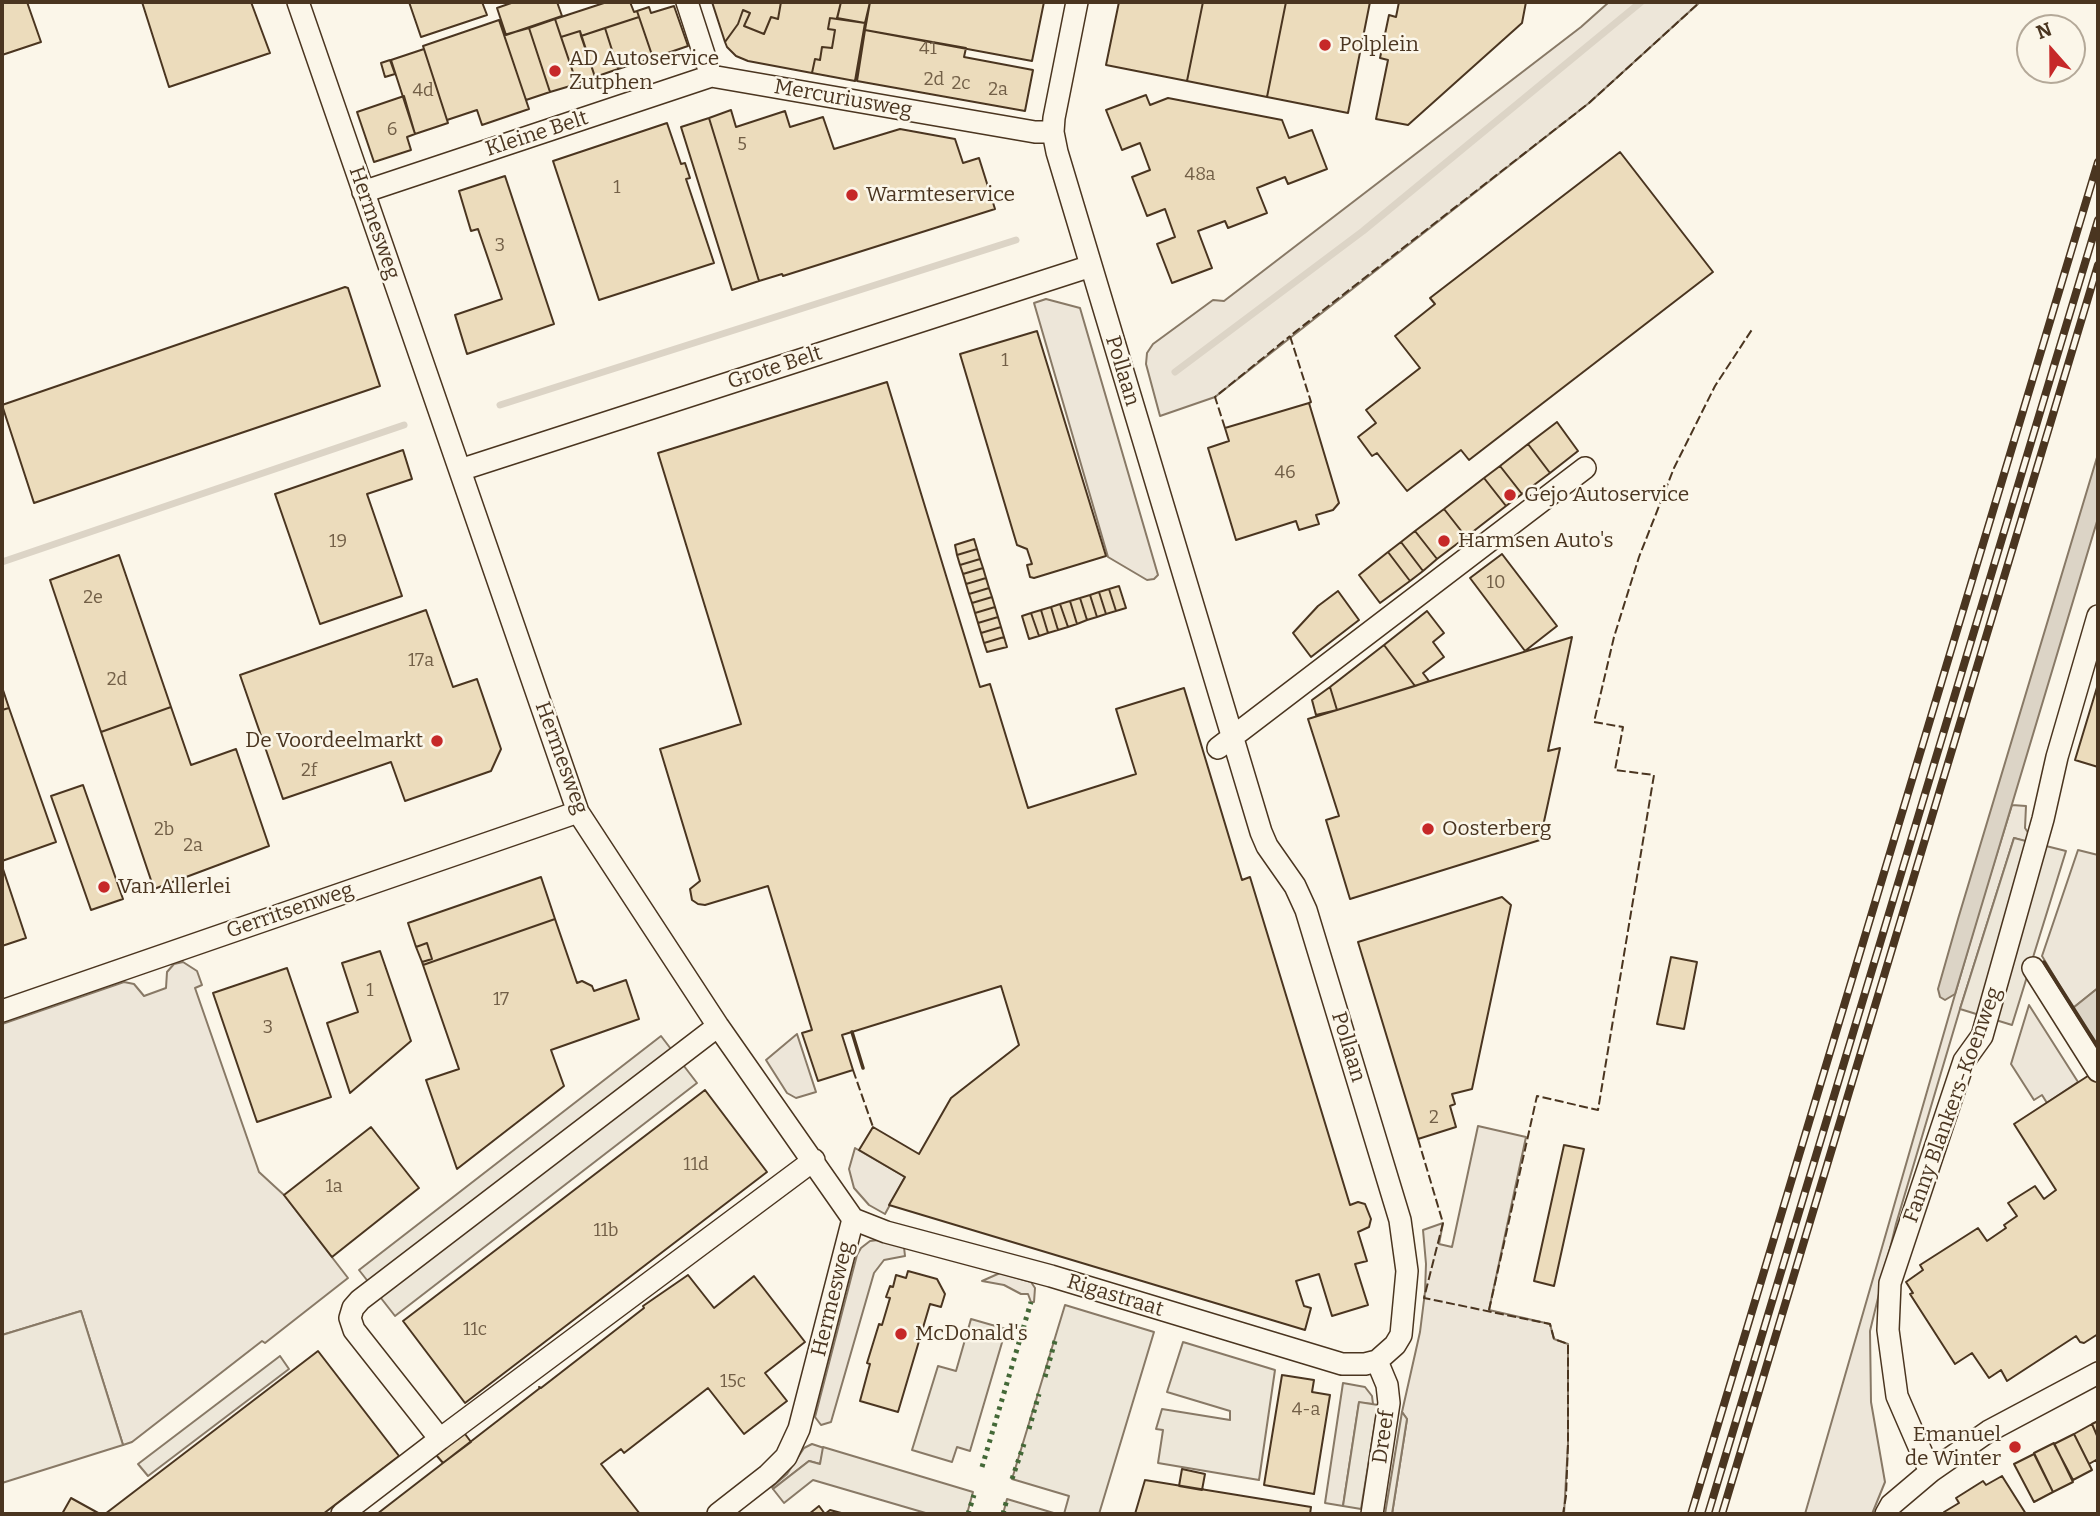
<!DOCTYPE html>
<html>
<head>
<meta charset="utf-8">
<style>
  body { margin:0 }
  #map { position:relative; width:2100px; height:1516px; overflow:hidden; background:#fbf6e9; font-family:Bitter,serif }
  canvas { display:block }
  .frame { position:absolute; inset:0; border:4px solid #4a3520; pointer-events:none }
  .north { position:absolute; left:2016px; top:14px; width:70px; height:70px; box-sizing:border-box; background:#fbf6e9; border:2px solid #b4a999; border-radius:50%; rotate:339deg; font-size:19px; font-weight:700; line-height:28px; text-align:center; color:#4a3520 }
  .north::after { content:''; display:block; margin:auto; width:24px; height:32px; background:#c62828; clip-path:polygon(50% 0,100% 100%,50% 72%,0 100%) }
</style>
</head>
<body>
<div id="map">
<canvas width="2100" height="1516"></canvas>
<div class="frame"></div>
<div class="north">N</div>
</div>
<script>
const c = document.querySelector('canvas').getContext('2d');
c.lineJoin = 'round';
function fillPath(path, color) {
  c.fillStyle = color;
  c.fill(path, 'evenodd');
}
function toPath(rows) {
  const path = new Path2D();
  for (const r of rows) {
    path.moveTo(r[0], r[1]);
    for (let i = 2; i < r.length; i += 2) path.lineTo(r[i], r[i + 1]);
  }
  return path;
}
function strokePath(path, color, width, dash) {
  c.strokeStyle = color;
  c.lineWidth = width;
  c.lineCap = dash ? 'butt' : 'round';
  c.setLineDash(dash || []);
  c.stroke(path);
}
function label(font, color, halo, rows, align = 'center') {
  c.font = font + ' Bitter,serif';
  c.lineWidth = 5;
  c.setLineDash([]);
  c.textBaseline = 'middle';
  c.strokeStyle = halo;
  c.fillStyle = color;
  for (const [text, x, y, turn = 0] of rows) {
    c.save();
    c.translate(x, y);
    c.rotate((+turn || 0) * Math.PI / 180);
    c.textAlign = isNaN(turn) ? turn : align;
    if (halo) c.strokeText(text, 0, 0);
    c.fillText(text, 0, 0);
    c.restore();
  }
}
const green = toPath([
  [1609,2,1700,2,1589,103,1215,397,1160,416,1146,364,1147,353,1153,344,1213,300,1224,301,1581,27,1609,2],
  [1046,299,1080,308,1158,575,1154,579,1147,580,1108,557,1034,303,1046,299],
  [2012,805,2026,806,2025,828,2031,837,2030,843,2014,838,1960,1009,1896,1224,1870,1331,1871,1402,1885,1482,1872,1514,1805,1514,1980,908,2012,805],
  [2078,850,2098,855,2098,988,2073,1008,2042,956,2078,850],
  [183,962,197,971,202,985,195,988,259,1172,284,1195,348,1278,265,1343,262,1341,132,1442,123,1445,81,1311,2,1335,2,1024,124,982,134,984,144,996,166,988,167,972,174,964,183,962],
  [2029,1005,2078,1082,2047,1103,2042,1095,2034,1100,2011,1064,2029,1005],
  [797,1034,816,1092,796,1098,787,1093,766,1060,797,1034],
  [1478,1126,1526,1137,1489,1310,1550,1324,1554,1339,1568,1344,1568,1444,1564,1514,1392,1514,1407,1419,1402,1412,1420,1332,1425,1292,1426,1264,1423,1230,1443,1223,1439,1244,1452,1247,1478,1126],
  [855,1148,905,1177,885,1214,869,1205,854,1188,849,1169,855,1148],
  [887,1239,904,1247,905,1256,884,1260,874,1273,831,1422,821,1425,815,1417,857,1255,861,1248,870,1241,887,1239],
  [1000,1273,1031,1282,1035,1288,1034,1302,1031,1302,1028,1294,1021,1294,1004,1285,982,1281,1000,1273],
  [1343,1383,1365,1387,1372,1396,1373,1404,1359,1403,1343,1506,1325,1503,1343,1383],
  [812,1444,824,1448,820,1464,809,1461,773,1489,772,1487,787,1474,804,1448,812,1444]
]);
const parking = toPath([
  [2014,838,2066,851,2012,1025,1960,1009,2014,838],
  [661,1036,697,1083,395,1316,359,1270,661,1036],
  [1065,1305,1154,1332,1099,1514,1064,1514,1069,1496,1012,1479,1065,1305],
  [81,1311,123,1445,2,1483,2,1335,81,1311],
  [971,1319,1006,1329,970,1451,957,1447,952,1462,912,1450,938,1366,956,1371,971,1319],
  [1183,1342,1275,1370,1259,1480,1158,1463,1163,1430,1156,1429,1162,1409,1230,1420,1230,1411,1167,1392,1183,1342],
  [280,1356,289,1369,148,1476,138,1464,280,1356],
  [1359,1402,1378,1405,1361,1509,1343,1506,1359,1402],
  [1402,1412,1407,1419,1392,1514,1385,1514,1402,1412],
  [823,1447,973,1492,967,1514,929,1514,813,1480,784,1503,773,1489,809,1461,820,1464,823,1447],
  [1007,1499,1057,1514,1003,1514,1007,1499]
]);
const water = toPath([
  [2098,454,2098,518,1955,994,1945,1000,1940,997,1938,989,1958,919,2098,454],
  [2098,988,2098,1047,2073,1008,2098,988]
]);
const stream = toPath([
  [1175,372,1363,231,1641,2],
  [500,405,1016,240],
  [2,562,404,425]
]);
const building = toPath([
  [2,2,27,2,41,42,2,55,2,2],
  [142,2,251,2,270,53,169,87,142,2],
  [409,2,482,2,487,15,421,37,409,2],
  [514,2,557,2,562,16,506,35,497,8,514,2],
  [607,2,630,2,634,12,637,11,639,17,581,36,580,31,561,37,555,19,607,2],
  [712,2,781,2,778,19,771,17,764,34,744,26,750,13,743,10,738,24,725,42,712,2],
  [781,2,841,2,837,19,830,18,828,29,835,30,832,48,822,47,820,60,815,59,812,73,748,61,736,56,727,47,725,42,738,24,743,10,750,13,744,26,764,34,771,17,778,19,781,2],
  [841,2,870,2,865,23,837,18,841,2],
  [870,2,1044,2,1032,61,865,30,870,2],
  [1119,2,1203,2,1187,81,1106,65,1119,2],
  [1203,2,1286,2,1267,97,1187,81,1203,2],
  [1286,2,1370,2,1348,113,1267,97,1286,2],
  [1399,2,1526,2,1522,23,1408,125,1376,119,1388,60,1380,58,1389,15,1396,17,1399,2],
  [674,6,688,46,653,58,637,11,649,7,651,13,674,6],
  [639,17,653,58,618,69,605,28,639,17],
  [830,18,865,23,855,81,812,73,815,59,820,60,822,47,832,48,835,30,828,29,830,18],
  [555,19,577,84,550,92,529,28,555,19],
  [499,20,529,109,482,125,477,110,447,120,423,46,499,20],
  [529,28,550,92,526,100,504,35,529,28],
  [605,28,618,69,595,77,581,36,605,28],
  [865,30,966,48,964,57,1033,70,1025,111,857,81,865,30],
  [580,31,595,77,577,84,561,37,580,31],
  [424,49,448,123,415,134,391,60,424,49],
  [390,60,395,74,385,77,381,63,390,60],
  [1146,95,1150,105,1168,98,1282,120,1289,138,1312,130,1327,169,1288,184,1285,177,1257,188,1267,213,1228,228,1225,221,1198,231,1212,268,1172,283,1157,244,1175,237,1165,209,1147,216,1132,177,1150,170,1140,143,1122,150,1106,110,1146,95],
  [404,96,415,134,407,137,411,150,374,162,357,112,404,96],
  [731,110,736,127,785,111,790,127,823,117,834,149,900,129,955,139,963,163,979,158,995,209,783,276,782,274,759,281,709,118,731,110],
  [709,118,759,281,732,290,681,127,709,118],
  [667,123,681,164,685,163,690,178,686,179,714,263,599,300,553,161,667,123],
  [1620,152,1713,272,1469,460,1461,450,1407,491,1377,453,1372,456,1358,437,1376,423,1366,410,1420,368,1395,336,1435,304,1430,298,1620,152],
  [505,176,554,324,467,354,455,315,502,299,478,229,471,231,459,191,505,176],
  [345,287,348,288,380,386,34,503,2,405,345,287],
  [1037,331,1106,556,1034,578,1030,577,1027,565,1032,564,1027,549,1017,545,960,354,1037,331],
  [887,382,980,687,990,684,1028,808,1136,774,1116,709,1184,688,1242,880,1250,877,1350,1205,1358,1202,1365,1204,1371,1219,1369,1227,1358,1232,1367,1261,1355,1264,1368,1305,1332,1316,1319,1274,1296,1281,1304,1306,1311,1308,1305,1330,889,1205,905,1177,859,1150,873,1127,919,1154,951,1098,1019,1045,1001,986,842,1035,853,1070,818,1081,802,1033,812,1030,768,886,705,905,698,904,692,900,690,889,700,881,660,749,741,724,658,453,887,382],
  [1309,403,1339,503,1333,510,1316,515,1319,524,1299,530,1296,521,1236,540,1208,448,1229,441,1225,428,1309,403],
  [1557,422,1578,451,1550,473,1528,444,1557,422],
  [1528,444,1550,473,1522,494,1500,466,1528,444],
  [403,450,412,479,367,494,402,596,320,624,275,494,403,450],
  [1500,466,1522,494,1506,506,1484,478,1500,466],
  [1484,478,1506,506,1466,537,1444,509,1484,478],
  [1444,509,1466,537,1437,559,1415,531,1444,509],
  [1415,531,1437,559,1423,571,1401,542,1415,531],
  [974,539,977,549,957,555,955,545,974,539],
  [1401,542,1423,571,1410,581,1388,552,1401,542],
  [977,549,980,559,960,565,957,555,977,549],
  [1388,552,1410,581,1380,603,1359,575,1388,552],
  [1502,554,1557,626,1525,651,1470,578,1502,554],
  [119,555,171,707,101,732,50,580,119,555],
  [980,559,983,568,963,574,960,565,980,559],
  [983,568,986,578,966,584,963,574,983,568],
  [986,578,989,588,969,594,966,584,986,578],
  [1119,586,1126,608,1116,611,1109,589,1119,586],
  [989,588,992,597,972,603,969,594,989,588],
  [1109,589,1116,611,1106,614,1099,592,1109,589],
  [1338,591,1359,620,1311,657,1293,633,1318,606,1338,591],
  [1099,592,1106,614,1097,617,1090,595,1099,592],
  [1090,595,1097,617,1087,620,1080,598,1090,595],
  [992,597,995,607,975,613,972,603,992,597],
  [1080,598,1087,620,1077,624,1070,601,1080,598],
  [1070,601,1077,624,1068,627,1060,604,1070,601],
  [1060,604,1068,627,1058,630,1051,607,1060,604],
  [995,607,998,617,978,623,975,613,995,607],
  [1051,607,1058,630,1048,633,1041,610,1051,607],
  [426,610,453,687,477,679,501,749,491,771,405,801,391,762,283,799,240,675,426,610],
  [1041,610,1048,633,1039,636,1031,613,1041,610],
  [1427,611,1444,633,1433,642,1444,657,1423,673,1429,681,1415,686,1384,645,1427,611],
  [1031,613,1039,636,1029,639,1022,616,1031,613],
  [998,617,1001,627,981,633,978,623,998,617],
  [1001,627,1004,637,984,643,981,633,1001,627],
  [1004,637,1007,647,987,652,984,643,1004,637],
  [1572,637,1548,751,1560,748,1540,840,1350,899,1326,820,1339,816,1308,719,1572,637],
  [1384,645,1415,686,1337,710,1330,687,1384,645],
  [2098,684,2098,767,2075,760,2098,684],
  [2,687,9,708,2,710,2,687],
  [1330,687,1337,710,1316,715,1312,700,1330,687],
  [171,707,191,765,236,749,269,846,154,889,101,732,171,707],
  [9,708,56,842,2,861,2,710,9,708],
  [83,785,123,899,91,910,51,796,83,785],
  [2,866,26,938,2,946,2,866],
  [541,877,555,919,423,965,422,962,432,959,427,943,416,947,408,923,541,877],
  [1502,897,1511,905,1472,1089,1452,1094,1455,1104,1450,1106,1456,1127,1418,1139,1358,942,1502,897],
  [555,919,577,983,582,981,592,986,594,991,626,980,639,1019,551,1050,564,1086,457,1169,426,1080,459,1069,423,965,555,919],
  [427,943,432,959,422,962,416,947,427,943],
  [380,951,411,1041,350,1093,327,1023,358,1012,342,963,380,951],
  [1671,957,1697,962,1684,1029,1657,1024,1671,957],
  [287,968,331,1097,257,1122,213,993,287,968],
  [2094,1072,2098,1079,2098,1334,2084,1343,2080,1342,2076,1336,2007,1381,2001,1370,1989,1378,1972,1353,1955,1364,1910,1294,1913,1293,1906,1282,1923,1270,1920,1265,1978,1228,1987,1241,2006,1228,2004,1225,2017,1216,2008,1203,2035,1186,2044,1199,2056,1190,2014,1124,2094,1072],
  [705,1090,767,1172,465,1403,403,1321,705,1090],
  [371,1127,419,1188,332,1257,284,1195,371,1127],
  [1564,1145,1584,1149,1554,1286,1534,1281,1564,1145],
  [908,1271,937,1279,945,1294,941,1307,930,1304,898,1412,860,1401,870,1364,867,1363,879,1324,882,1325,890,1298,886,1297,890,1286,893,1287,896,1275,906,1278,908,1271],
  [688,1275,714,1308,754,1276,805,1342,765,1373,787,1401,744,1434,708,1388,624,1453,621,1449,601,1464,640,1514,377,1514,540,1388,539,1387,541,1388,644,1308,643,1306,688,1275],
  [318,1351,399,1456,323,1514,105,1514,318,1351],
  [1282,1375,1314,1380,1312,1392,1330,1395,1314,1494,1264,1485,1282,1375],
  [2098,1421,2098,1438,2092,1424,2098,1421],
  [2092,1424,2098,1438,2098,1465,2096,1460,2089,1464,2074,1434,2092,1424],
  [458,1433,465,1434,471,1442,443,1463,437,1456,438,1448,458,1433],
  [2074,1434,2092,1470,2073,1480,2054,1444,2074,1434],
  [2054,1443,2073,1482,2053,1492,2034,1453,2054,1443],
  [2034,1454,2053,1492,2034,1502,2014,1464,2034,1454],
  [1182,1469,1205,1474,1202,1490,1179,1486,1182,1469],
  [2002,1476,2026,1514,1945,1514,1944,1512,1959,1503,1956,1498,1983,1481,1986,1485,2002,1476],
  [1145,1480,1311,1507,1310,1514,1135,1514,1145,1480],
  [71,1498,100,1514,62,1514,71,1498],
  [819,1506,825,1514,830,1510,845,1514,809,1514,819,1506]
]);
const street = toPath([
  [298,2,578,812,718,1026,853,1219,799,1429,786,1457,768,1475,718,1514],
  [687,2,711,76,1035,132,1053,132],
  [363,192,711,76],
  [460,470,1091,266],
  [1218,748,1585,468],
  [2033,968,2098,1071],
  [2,1011,578,812],
  [718,1026,360,1300,353,1308,350,1318,354,1330,440,1439,814,1160],
  [853,1219,886,1232,1051,1276,1342,1364,1365,1364,1377,1361,1395,1345,1401,1335,1407,1271,1400,1220,1306,910,1295,886,1267,846,1261,832,1057,152,1053,132,1054,118,1077,2],
  [1930,1472,1897,1396,1888,1330,1890,1283,1964,1061,1982,1036,2043,819,2057,757,2098,616],
  [342,1514,440,1439],
  [1372,1514,1389,1403,1387,1385,1377,1361],
  [1886,1514,1891,1505,1930,1472,1989,1431,2098,1373]
]);
const rail = toPath([
  [1691,1514,2098,162],
  [1708,1514,2098,220],
  [1722,1514,2098,265]
]);
const hedge = toPath([
  [1045,1377,1055,1341],
  [1029,1429,1039,1394],
  [982,1467,1031,1302],
  [1012,1479,1024,1444],
  [968,1514,974,1495],
  [1003,1514,1007,1499]
]);
const fence = toPath([
  [1309,403,1311,402,1290,336,1589,103,1700,2],
  [1225,428,1215,397,1290,336],
  [853,1070,873,1127],
  [1418,1139,1443,1223,1424,1298,1550,1324,1554,1339,1568,1344,1568,1444,1566,1496,1563,1514],
  [1489,1310,1537,1096,1598,1110,1654,775,1615,770,1623,727,1594,722,1614,637,1639,557,1674,468,1715,386,1753,328]
]);
const wall = toPath([
  [2044,962,2098,1047],
  [852,1032,863,1068]
]);
const markers = [
  [1325,45,7,"#c62828"],
  [555,71,7,"#c62828"],
  [852,195,7,"#c62828"],
  [1510,495,7,"#c62828"],
  [1444,541,7,"#c62828"],
  [437,741,7,"#c62828"],
  [1428,829,7,"#c62828"],
  [104,887,7,"#c62828"],
  [901,1334,7,"#c62828"],
  [2015,1447,7,"#c62828"]
];
const numberNames = [
  ["41",928,49],
  ["2d",934,80],
  ["2c",961,84],
  ["2a",998,90],
  ["4d",423,91],
  ["6",392,130],
  ["5",742,145],
  ["48a",1200,175],
  ["1",617,188],
  ["3",500,246],
  ["1",1005,361],
  ["46",1285,473],
  ["19",338,542],
  ["10",1496,583],
  ["2e",93,598],
  ["17a",421,661],
  ["2d",117,680],
  ["2f",309,771],
  ["2b",164,830],
  ["2a",193,846],
  ["1",370,991],
  ["17",501,1000],
  ["3",268,1028],
  ["2",1434,1118],
  ["11d",696,1165],
  ["1a",334,1187],
  ["11b",606,1231],
  ["11c",475,1330],
  ["15c",733,1382],
  ["4-a",1306,1410]
];
const poiNames = [
  ["Polplein",1339,45],
  ["AD Autoservice",569,59],
  ["Zutphen",569,83],
  ["Warmteservice",866,195],
  ["Gejo Autoservice",1524,495],
  ["Harmsen Auto's",1458,541],
  ["De Voordeelmarkt",423,741,"right"],
  ["Oosterberg",1442,829],
  ["Van Allerlei",118,887],
  ["McDonald's",915,1334],
  ["Emanuel",2001,1435,"right"],
  ["de Winter",2001,1459,"right"]
];
const streetNames = [
  ["Mercuriusweg",843,99,10],
  ["Kleine Belt",537,134,-18],
  ["Hermesweg",374,223,71],
  ["Grote Belt",775,368,-18],
  ["Pollaan",1122,371,73],
  ["Hermesweg",561,758,70],
  ["Gerritsenweg",290,911,-19],
  ["Pollaan",1348,1047,73],
  ["Fanny Blankers-Koenweg",1953,1105,-70],
  ["Rigastraat",1115,1296,17],
  ["Hermesweg",833,1299,-76],
  ["Dreef",1384,1437,-82]
];
fillPath(green, '#ede6d9');
strokePath(green, '#887966', 2);
fillPath(parking, '#ede7d9');
strokePath(parking, '#887966', 2);
fillPath(water, '#dcd4c6');
strokePath(water, '#887966', 2);
strokePath(stream, '#dcd4c6', 7);
fillPath(building, '#ecdcbc');
strokePath(building, '#4a3520', 2);
strokePath(street, '#4a3520', 24);
strokePath(street, '#fbf6e9', 21);
strokePath(rail, '#4a3520', 8);
strokePath(rail, '#fbf6e9', 5, [16]);
strokePath(hedge, '#436837', 5, [3.5, 5]);
strokePath(fence, '#4a3520', 2, [9, 3.5]);
strokePath(wall, '#4a3520', 3.5);
for (const [x, y, r, color] of markers) {
  const dot = new Path2D();
  dot.arc(x, y, r, 0, 2 * Math.PI);
  c.fillStyle = color;
  c.fill(dot);
  strokePath(dot, '#fbf6e9', 2.5);
}
label('18px', '#725f47', null, numberNames);
label('21px', '#4a3520', '#fbf6e9', poiNames, 'left');
label('21px', '#4a3520', '#fbf6e9', streetNames);
</script>
</body>
</html>
